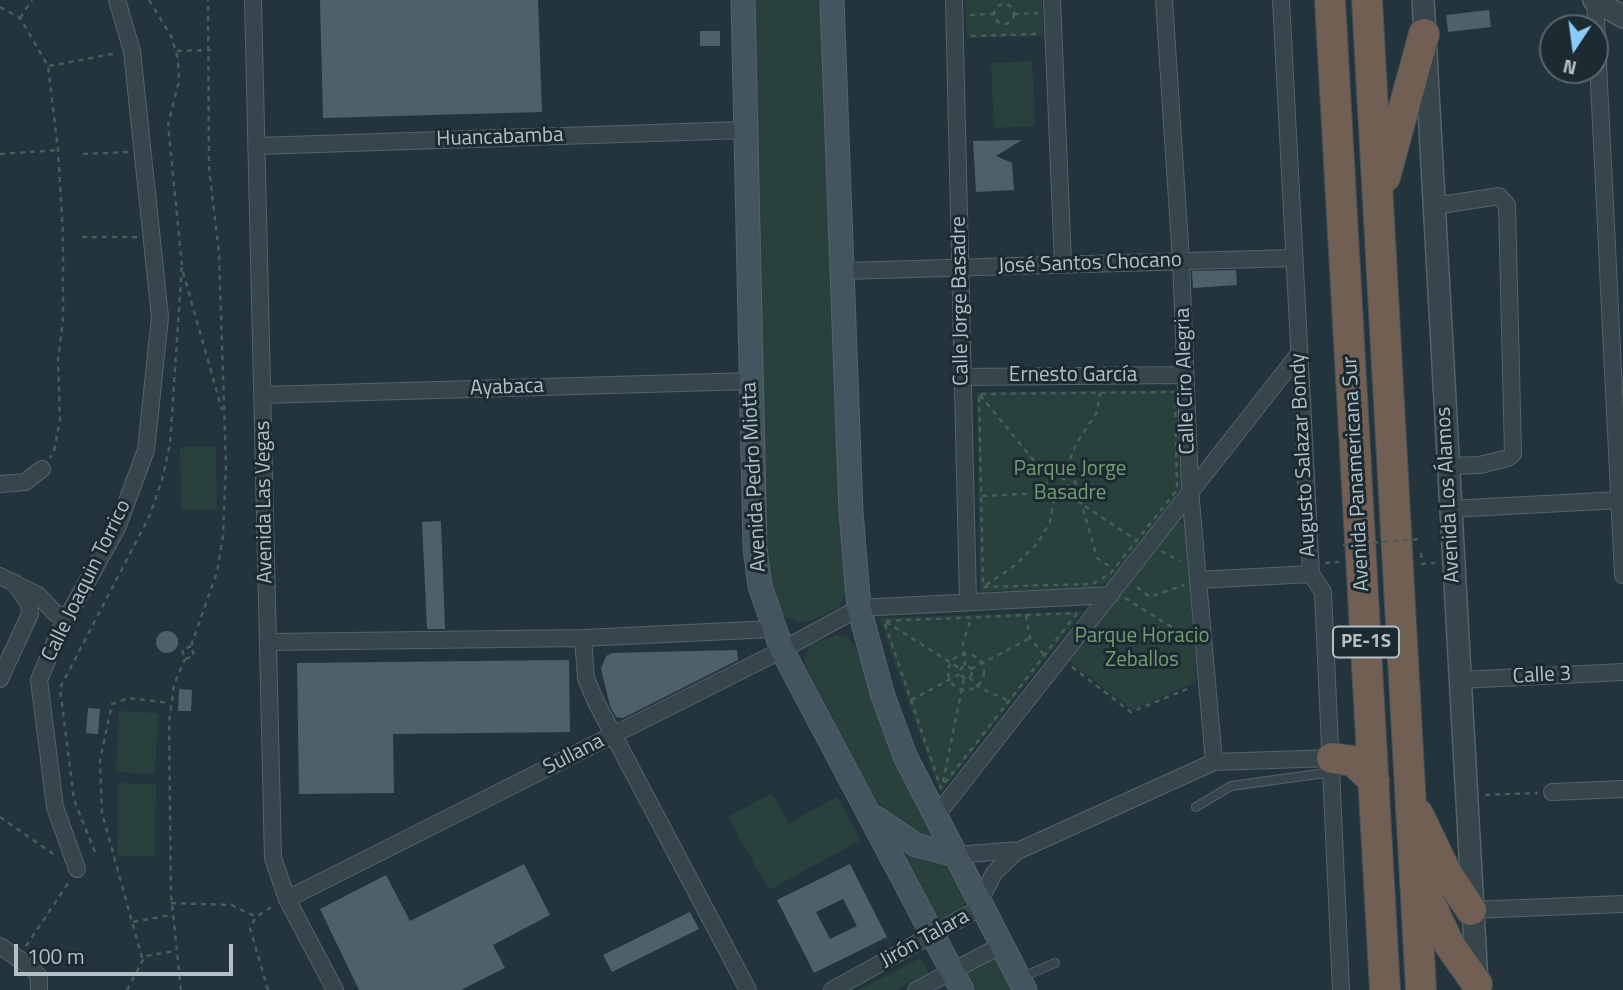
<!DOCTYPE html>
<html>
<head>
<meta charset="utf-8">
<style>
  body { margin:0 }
  #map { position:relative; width:1623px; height:990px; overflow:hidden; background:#23343c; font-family:"Titillium Web",sans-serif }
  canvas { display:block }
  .north { position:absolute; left:1539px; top:14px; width:70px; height:70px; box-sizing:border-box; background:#1c2a31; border:2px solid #58666d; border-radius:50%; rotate:193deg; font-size:19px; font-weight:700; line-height:28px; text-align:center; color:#b3c0c8 }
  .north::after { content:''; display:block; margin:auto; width:24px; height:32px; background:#89cdf6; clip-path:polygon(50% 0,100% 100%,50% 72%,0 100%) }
  .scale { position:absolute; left:14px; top:944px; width:219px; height:32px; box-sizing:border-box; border:4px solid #b3c0c8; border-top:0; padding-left:9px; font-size:21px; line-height:24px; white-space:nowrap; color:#b3c0c8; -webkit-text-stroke:5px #1c2a31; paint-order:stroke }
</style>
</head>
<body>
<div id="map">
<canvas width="1623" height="990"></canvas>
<div class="north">N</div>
<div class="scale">100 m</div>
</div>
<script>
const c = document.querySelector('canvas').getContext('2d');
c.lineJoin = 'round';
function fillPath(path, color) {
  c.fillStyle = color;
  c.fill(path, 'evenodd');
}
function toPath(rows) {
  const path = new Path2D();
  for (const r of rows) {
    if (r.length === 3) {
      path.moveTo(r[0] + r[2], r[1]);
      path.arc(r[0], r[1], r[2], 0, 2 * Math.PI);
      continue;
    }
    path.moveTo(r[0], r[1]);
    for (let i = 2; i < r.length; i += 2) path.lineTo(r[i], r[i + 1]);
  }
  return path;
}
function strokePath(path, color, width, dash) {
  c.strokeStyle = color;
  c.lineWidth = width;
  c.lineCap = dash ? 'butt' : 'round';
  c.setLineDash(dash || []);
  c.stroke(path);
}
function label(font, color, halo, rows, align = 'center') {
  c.font = font + ' "Titillium Web",sans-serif';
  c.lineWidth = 6;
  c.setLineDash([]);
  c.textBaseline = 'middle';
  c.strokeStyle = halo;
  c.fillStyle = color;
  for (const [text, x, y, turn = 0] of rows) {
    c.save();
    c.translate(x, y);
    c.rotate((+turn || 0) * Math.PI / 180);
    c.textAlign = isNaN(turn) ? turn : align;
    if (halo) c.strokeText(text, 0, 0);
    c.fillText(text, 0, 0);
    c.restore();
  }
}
const green = toPath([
  [754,0,828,0,849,582,840,607,812,620,798,622,782,615,775,607,763,509],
  [965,0,1042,0,1043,36,967,38],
  [1032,61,1035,126,994,128,991,63],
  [1178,390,1180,491,1108,582,1094,587,980,592,977,392],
  [216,446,217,509,181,510,180,447],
  [1177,520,1187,526,1196,682,1132,710,1067,660],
  [1083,611,940,793,879,618],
  [838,635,847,637,857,648,892,741,937,838,926,838,889,816,874,798,805,665,804,656,811,644],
  [119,711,158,713,155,774,116,772],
  [118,783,156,784,155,856,117,856],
  [772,793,789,823,837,797,861,840,769,890,728,817],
  [896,846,951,863,967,898,961,912,950,919,936,918],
  [998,954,1016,990,972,990,962,972],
  [921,958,928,973,895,990,858,990]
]);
const building = toPath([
  [320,0,538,0,542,112,323,118],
  [1489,10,1491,27,1448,32,1446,15],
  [700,31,720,31,720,46,700,46],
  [1022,140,996,156,1012,163,1014,190,976,192,973,141],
  [1236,270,1237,285,1193,288,1192,271],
  [441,521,445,629,427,629,422,522],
  [167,642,11],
  [737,650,738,660,623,718,616,717,610,706,601,669,606,656,612,653],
  [569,660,570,732,393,734,394,793,299,794,297,663],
  [179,689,192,690,191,711,178,711],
  [88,708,100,709,98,734,86,733],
  [524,864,550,915,493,945,505,968,461,990,359,990,320,909,386,875,410,921],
  [850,864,887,937,814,973,777,900],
  [843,899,857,926,830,939,816,912],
  [690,912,699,929,612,972,603,955]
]);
const path = toPath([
  [149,0,171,36,178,59,179,81,168,125,182,265],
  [1004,14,10],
  [0,7,20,18,48,66,58,150,63,234,63,319,58,360,60,420,54,451,50,458],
  [1014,14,1038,13],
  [970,15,994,14],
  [20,18,32,0],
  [971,36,1038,34],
  [177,51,211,50],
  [49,66,118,53],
  [0,154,58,150],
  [83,154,129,152],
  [82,237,138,237],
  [183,272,222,410],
  [1175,392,1177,490,1110,574,1092,584,983,587,979,394,1175,392],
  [980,395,1049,479],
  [1069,461,1097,558,1112,568],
  [1057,489,12],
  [1063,478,1076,444,1097,412,1100,393],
  [1068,495,1136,540],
  [982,496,1045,493],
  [1161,551,1180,561],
  [1421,553,1422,564,1435,563],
  [1325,563,1339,562],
  [986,585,1014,566,1038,543,1050,522,1054,501],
  [1137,587,1150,597,1184,585],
  [1125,598,1188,637],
  [1077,613,1009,701,941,788,884,621,1077,613],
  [1026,615,1030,638,1044,655],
  [886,622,961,669],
  [191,646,182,650,185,659,194,656,191,646,217,572,223,536,226,465,219,253,209,168,208,0],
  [966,672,18],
  [965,666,963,642,971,619],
  [966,672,6],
  [1072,667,1131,712,1192,687],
  [971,669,1030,638],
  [969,677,980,688,1007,700],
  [911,700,960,674],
  [943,782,964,678],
  [1485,795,1538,793],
  [0,817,55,855],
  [95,852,74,800,60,688,149,517,162,480,170,444,182,264],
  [171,903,232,905,256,917],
  [133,922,171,915],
  [26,946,69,882],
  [142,958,102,813,100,760,112,704,129,698,170,703],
  [127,990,145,956,175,951],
  [181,990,171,895,169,722,174,685,185,659],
  [268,990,250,928,256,917,273,906]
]);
const service = toPath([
  [1196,807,1231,786,1332,772],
  [1022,977,1055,963]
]);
const minor = toPath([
  [253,0,273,858,287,899,335,990],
  [954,0,968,602],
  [1052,0,1063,264],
  [1164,0,1181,261,1190,489,1214,762],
  [1281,0,1311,574,1323,592,1341,990],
  [1595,1,1623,575],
  [257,146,744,130],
  [1434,206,1499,196,1507,205,1513,454,1508,458,1480,465,1447,466],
  [844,271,1293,258],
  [962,377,1185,375],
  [263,395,751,381],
  [0,484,25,482,42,469],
  [1450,509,1620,500],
  [0,576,38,595,55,613,66,619],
  [1198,580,1311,574],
  [583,638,586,678,596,702,748,990],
  [268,642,583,638,772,629],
  [0,679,30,614,29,604,14,582],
  [1460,680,1623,672],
  [1552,792,1623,789],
  [936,816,1298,355],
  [955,855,1020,850,1214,762,1332,758],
  [77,869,55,807,39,680,59,632,117,528,146,450,160,317,132,51,117,0],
  [287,899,782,650,859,608,1111,595],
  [1471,910,1623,904],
  [0,946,32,968,39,977,39,990],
  [832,990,982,907,983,895,994,873,1016,852],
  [916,990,1002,945]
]);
const tertiary = toPath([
  [1423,0,1477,983],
  [1594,0,1623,17]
]);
const secondary = toPath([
  [743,0,755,548,760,586,782,650,962,990],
  [832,0,851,512,859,608,883,696,905,756,1025,990],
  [876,818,916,845,955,855]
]);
const motorway = toPath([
  [1330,0,1385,990],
  [1367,0,1421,990],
  [1385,177,1424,34],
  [1332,758,1353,761,1374,781],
  [1418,814,1446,872,1471,910],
  [1423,888,1449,944,1477,984]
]);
const pathBridge = toPath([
  [1343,545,1420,539]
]);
const shields = [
  [1366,642,66]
];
const shieldNames = [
  ["PE-1S",1366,642]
];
const streetNames = [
  ["Huancabamba",500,138,-2],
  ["José Santos Chocano",1090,264,-2],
  ["Calle Jorge Basadre",961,301,-91],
  ["Ernesto García",1073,376],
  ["Calle Ciro Alegria",1186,381,-92],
  ["Ayabaca",507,388,-2],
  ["Augusto Salazar Bondy",1304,455,-93],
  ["Avenida Panamericana Sur",1357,474,-93],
  ["Avenida Pedro Miotta",755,477,-93],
  ["Avenida Los Álamos",1449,495,-93],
  ["Avenida Las Vegas",265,502,-91],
  ["Calle Joaquin Torrico",87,581,-64],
  ["Calle 3",1542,676,-3],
  ["Sullana",574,755,-27],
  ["Jirón Talara",925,939,-29]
];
const parkNames = [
  ["Parque Jorge",1070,470],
  ["Basadre",1070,494],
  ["Parque Horacio",1142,637],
  ["Zeballos",1142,661]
];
fillPath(green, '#28413c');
fillPath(building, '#4e616a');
strokePath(service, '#55636a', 10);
strokePath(minor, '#55636a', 18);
strokePath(tertiary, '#55636a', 24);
strokePath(secondary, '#55636a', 25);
strokePath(motorway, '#425057', 32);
strokePath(path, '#475e5b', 2.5, [5, 5]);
strokePath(service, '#37454c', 8);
strokePath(minor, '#37454c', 16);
strokePath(tertiary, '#37454c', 21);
strokePath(secondary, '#45555f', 23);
strokePath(motorway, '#725f54', 30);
strokePath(pathBridge, '#475e5b', 2.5, [5, 5]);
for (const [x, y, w] of shields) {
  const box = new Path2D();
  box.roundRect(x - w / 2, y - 15.5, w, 31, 5);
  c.fillStyle = '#1c2a31';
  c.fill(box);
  strokePath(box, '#b3c0c8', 2);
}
label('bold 19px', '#b3c0c8', null, shieldNames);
label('21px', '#b3c0c8', '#1c2a31', streetNames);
label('21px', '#719d71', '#1c2a31', parkNames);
</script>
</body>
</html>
